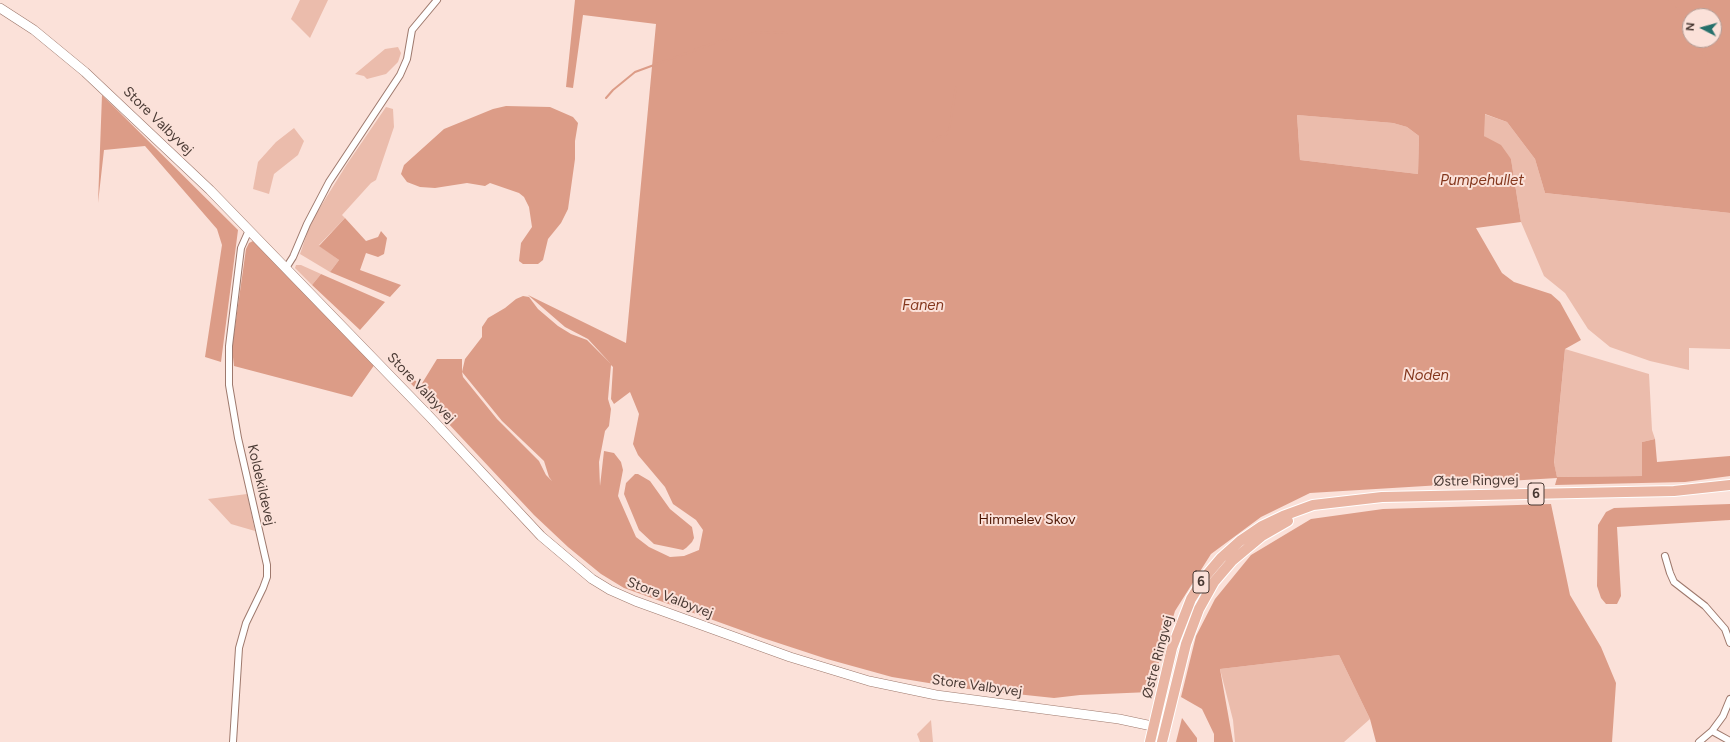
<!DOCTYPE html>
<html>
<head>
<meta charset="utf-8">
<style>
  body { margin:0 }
  #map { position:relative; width:1730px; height:742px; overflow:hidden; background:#fbe1d9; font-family:Figtree,sans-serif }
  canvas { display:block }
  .north { position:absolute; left:1682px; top:8px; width:40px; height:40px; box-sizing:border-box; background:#fbe1d9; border:1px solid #b49e97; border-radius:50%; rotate:276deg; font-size:11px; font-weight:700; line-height:16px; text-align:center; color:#493933 }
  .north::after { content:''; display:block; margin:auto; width:14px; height:18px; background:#26706b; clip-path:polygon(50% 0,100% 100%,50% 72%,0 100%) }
</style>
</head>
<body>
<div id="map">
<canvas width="1730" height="742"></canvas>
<div class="north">N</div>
</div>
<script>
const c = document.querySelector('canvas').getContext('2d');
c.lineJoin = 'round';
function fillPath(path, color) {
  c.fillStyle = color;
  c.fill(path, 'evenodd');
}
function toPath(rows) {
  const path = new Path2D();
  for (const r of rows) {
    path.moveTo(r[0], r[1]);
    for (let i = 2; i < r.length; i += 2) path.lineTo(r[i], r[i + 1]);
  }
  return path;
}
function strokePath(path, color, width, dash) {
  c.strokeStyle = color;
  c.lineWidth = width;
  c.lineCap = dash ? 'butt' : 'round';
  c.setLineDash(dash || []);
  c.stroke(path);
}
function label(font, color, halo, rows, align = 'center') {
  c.font = font + ' Figtree,sans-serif';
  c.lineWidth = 4;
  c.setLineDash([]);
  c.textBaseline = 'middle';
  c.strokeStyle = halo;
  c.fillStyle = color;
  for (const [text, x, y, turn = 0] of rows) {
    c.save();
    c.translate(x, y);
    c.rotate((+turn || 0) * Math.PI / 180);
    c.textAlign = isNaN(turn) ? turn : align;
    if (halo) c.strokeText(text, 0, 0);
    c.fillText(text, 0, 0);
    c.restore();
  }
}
const green = toPath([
  [300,0,328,0,310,38,291,19],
  [398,47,401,53,398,62,386,74,367,79,364,76,355,74,385,49],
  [386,107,393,109,394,127,376,180,371,183,342,215,345,218,319,245,339,260,330,272,300,254,311,222,347,164],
  [1484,114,1507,122,1535,159,1545,193,1730,213,1730,349,1689,348,1689,370,1650,361,1610,347,1588,329,1565,293,1544,276,1521,222,1511,159,1484,136],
  [1297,115,1393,123,1407,127,1419,136,1418,174,1300,160],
  [294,128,304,141,298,155,274,174,269,194,253,189,258,162,276,142],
  [296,265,301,265,321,274,312,285,295,268],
  [1565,349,1649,374,1652,430,1655,439,1642,442,1642,476,1557,477,1554,464],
  [247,494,255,531,231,524,208,499],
  [1339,655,1370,719,1344,742,1235,742,1233,720,1220,669],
  [931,720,933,742,920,742,917,734]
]);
const forest = toPath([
  [575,0,1730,0,1730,213,1545,193,1535,159,1507,122,1485,114,1484,136,1501,145,1511,159,1521,222,1476,228,1502,273,1514,282,1551,294,1560,302,1581,340,1565,349,1554,463,1557,477,1642,476,1642,442,1655,439,1657,462,1730,456,1730,476,1685,482,1555,485,1557,478,1310,493,1261,517,1211,554,1175,611,1150,692,1080,695,1054,698,959,688,892,677,827,659,763,638,624,588,601,574,568,547,534,515,401,373,403,371,421,385,437,359,462,359,462,372,465,359,482,337,482,327,488,318,505,308,516,299,523,296,529,297,538,309,558,326,571,334,587,340,611,364,588,339,565,327,528,295,626,343,656,24,583,15,573,88,566,87],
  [1690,16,1714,16,1714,40,1690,40],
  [1297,115,1393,123,1407,127,1419,136,1418,174,1300,160],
  [611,365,613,367,611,399,614,404,630,392,639,414,633,444,638,455,665,487,673,504,696,520,703,530,699,550,684,556,670,557,649,547,636,537,618,496,623,470,621,462,614,453,604,451,600,486,599,462,605,431,609,426,611,409,608,399],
  [462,372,502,421,544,461,549,477,552,481,546,475,539,461,497,419,463,377],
  [102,95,238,230,221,362,205,357,222,245,217,229,145,146,104,150,98,203],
  [506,106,550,107,573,117,578,123,575,141,575,159,568,209,561,223,548,239,543,260,538,264,523,264,519,261,521,243,532,227,529,207,524,197,519,193,490,183,485,186,467,183,435,188,420,187,407,182,401,174,404,165,444,129,493,109],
  [345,218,366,241,378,237,381,231,387,238,384,254,378,257,366,253,360,270,401,285,390,297,330,272,339,260,319,246],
  [253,241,375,364,352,397,234,366,232,348,246,249,249,243],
  [321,274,385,302,360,330,312,285],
  [635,474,638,474,650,481,670,509,692,527,694,538,692,542,686,548,683,550,654,544,639,530,624,494,626,483],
  [1551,504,1570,595,1601,647,1616,683,1612,742,1376,742,1370,719,1339,655,1220,669,1233,742,1214,742,1214,734,1202,709,1181,697,1196,636,1215,599,1251,555,1311,519,1383,509],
  [1730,504,1730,520,1617,527,1621,596,1617,604,1606,604,1601,598,1597,586,1598,525,1606,512,1614,508],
  [1182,718,1197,738,1197,742,1176,742]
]);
const stream = toPath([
  [1669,0,1677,7,1690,29],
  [1696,40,1707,63],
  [606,98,613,90,635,72,714,43,754,33,789,32],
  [945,135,949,131,956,87],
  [932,141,941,136]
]);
const street = toPath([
  [286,268,293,257,307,224,329,182,400,75,407,59,412,30,437,0],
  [1665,556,1670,573,1674,582,1705,606,1725,629,1730,643],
  [1712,731,1730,741],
  [233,742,239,648,246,623,263,588,267,577,267,565,238,438,229,385,229,346,241,248,249,230],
  [1699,742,1712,731,1723,716,1730,699]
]);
const secondary = toPath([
  [0,8,34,30,85,72,210,190,430,417,541,536,592,579,610,590,635,601,790,657,869,681,936,695,1119,719,1166,729]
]);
const primary = toPath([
  [1150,742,1172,648,1191,599,1204,578,1221,558,1240,541,1262,526,1283,516,1313,505,1382,497,1674,491,1730,485],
  [1162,742,1186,644,1199,609,1214,582,1232,561,1262,536,1288,521]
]);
const shields = [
  [1536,494,16],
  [1201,582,16]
];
const shieldNames = [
  ["6",1536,494],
  ["6",1201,582]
];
const streetNames = [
  ["Store Valbyvej",158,121,44],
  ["Store Valbyvej",421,388,46],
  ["Østre Ringvej",1476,481,-1],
  ["Koldekildevej",261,485,77],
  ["Store Valbyvej",670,598,21],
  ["Østre Ringvej",1158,657,-75],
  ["Store Valbyvej",977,686,8]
];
const parkNames = [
  ["Himmelev Skov",1027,520]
];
const waterNames = [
  ["Pumpehullet",1482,181],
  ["Fanen",923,306],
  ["Noden",1426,376]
];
fillPath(green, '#ebbcac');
fillPath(forest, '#dc9c87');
strokePath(stream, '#dc9c87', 2);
strokePath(street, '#9e796d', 8);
strokePath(secondary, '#9e796d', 10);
strokePath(primary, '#fff', 12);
strokePath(street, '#fff', 6);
strokePath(secondary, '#fff', 9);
strokePath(primary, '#e9b5a3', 10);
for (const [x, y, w] of shields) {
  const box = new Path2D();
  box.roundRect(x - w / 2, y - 11, w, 22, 3);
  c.fillStyle = '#fbe1d9';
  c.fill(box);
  strokePath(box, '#493933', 1);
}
label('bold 13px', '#493933', null, shieldNames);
label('14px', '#493933', '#fbe1d9', streetNames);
label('14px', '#4d1401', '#fbe1d9', parkNames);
label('italic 15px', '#84371d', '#fbe1d9', waterNames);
</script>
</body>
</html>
